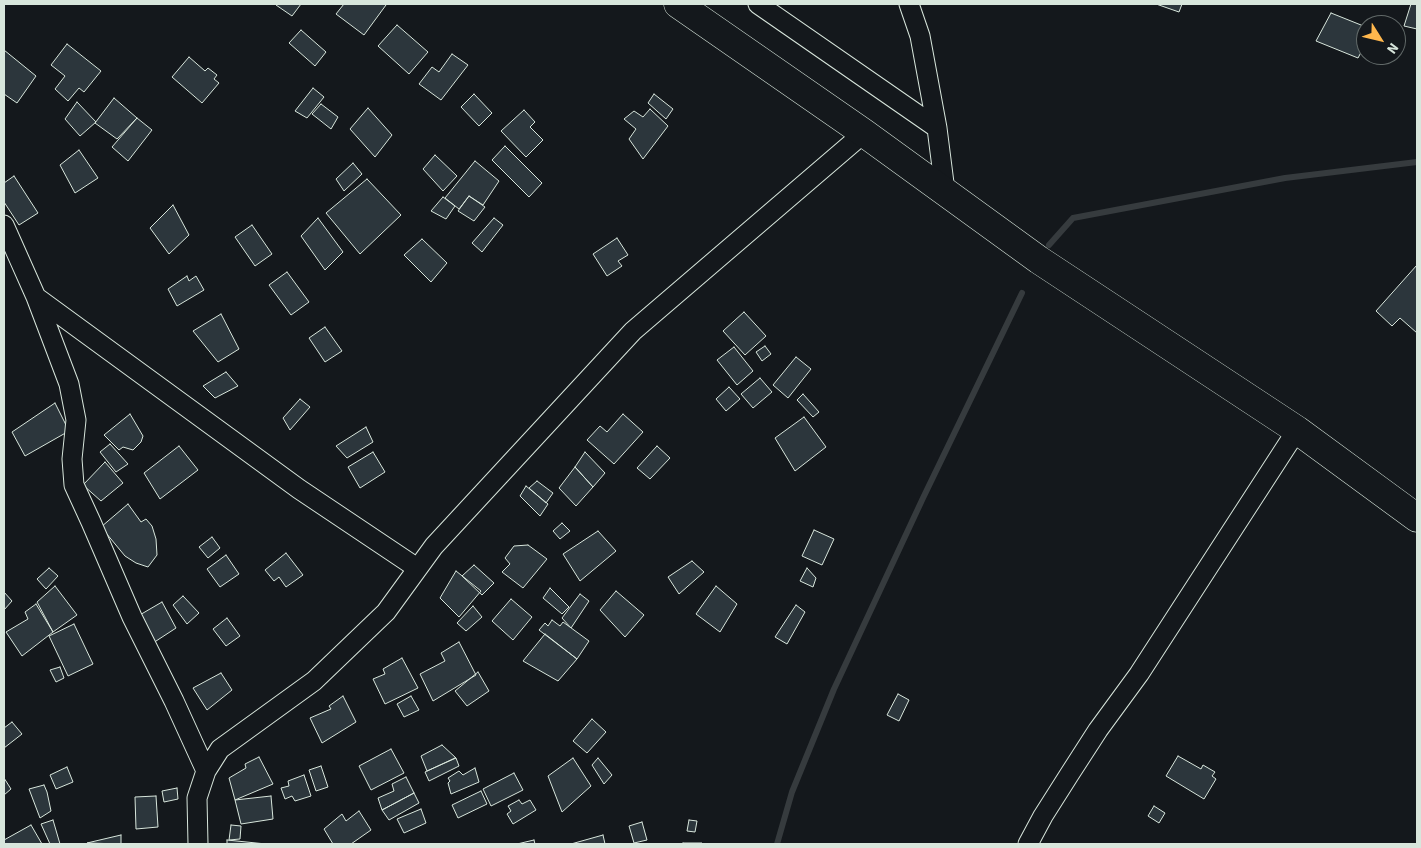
<!DOCTYPE html>
<html>
<head>
<meta charset="utf-8">
<style>
  body { margin:0 }
  #map { position:relative; width:1421px; height:848px; overflow:hidden; background:#14181c; font-family:"Source Sans 3",sans-serif }
  canvas { display:block }
  .frame { position:absolute; inset:0; border:5px solid #d8e6dc; pointer-events:none }
  .north { position:absolute; left:1356px; top:15px; width:50px; height:50px; box-sizing:border-box; background:#14181c; border:1px solid #626a69; border-radius:50%; rotate:126deg; font-size:14px; font-weight:700; line-height:20px; text-align:center; color:#d8e6dc }
  .north::after { content:''; display:block; margin:auto; width:18px; height:22px; background:#ffb74d; clip-path:polygon(50% 0,100% 100%,50% 72%,0 100%) }
</style>
</head>
<body>
<div id="map">
<canvas width="1421" height="848"></canvas>
<div class="frame"></div>
<div class="north">N</div>
</div>
<script>
const c = document.querySelector('canvas').getContext('2d');
c.lineJoin = 'round';
function toPath(rows) {
  const path = new Path2D();
  for (const r of rows) {
    path.moveTo(r[0], r[1]);
    for (let i = 2; i < r.length; i += 2) path.lineTo(r[i], r[i + 1]);
  }
  return path;
}
function strokePath(path, color, width, dash) {
  c.strokeStyle = color;
  c.lineWidth = width;
  c.lineCap = dash ? 'butt' : 'round';
  c.setLineDash(dash || []);
  c.stroke(path);
}
function fillPath(path, color) {
  c.fillStyle = color;
  c.fill(path, 'evenodd');
}
const stream = toPath([
  [1049,245,1073,218,1285,178,1417,162],
  [777,844,792,792,834,689,923,498,1022,293]
]);
const building = toPath([
  [277,4,301,4,292,16,276,5,277,4],
  [344,4,384,4,386,5,364,35,336,14,344,4],
  [1156,4,1182,4,1179,12,1156,4],
  [1411,4,1417,4,1417,29,1404,26,1411,4],
  [1331,13,1366,27,1366,43,1358,58,1316,41,1331,13],
  [397,25,428,52,409,74,378,46,397,25],
  [301,30,326,52,315,66,289,43,301,30],
  [67,44,101,71,84,92,79,88,68,101,55,89,65,76,51,65,67,44],
  [4,50,36,76,17,103,4,94,4,50],
  [452,54,468,65,441,100,419,84,432,67,439,72,452,54],
  [189,57,205,71,208,68,217,75,214,79,219,83,202,103,172,77,189,57],
  [313,88,324,97,307,118,295,111,313,88],
  [474,94,492,113,479,126,461,107,474,94],
  [654,94,673,109,666,119,648,103,654,94],
  [114,98,137,118,117,139,95,123,114,98],
  [77,102,96,122,80,136,65,119,77,102],
  [321,104,338,117,331,129,312,114,321,104],
  [368,108,392,135,375,157,350,129,368,108],
  [650,109,668,126,643,159,629,139,636,129,624,119,634,111,643,117,650,109],
  [524,110,535,122,530,127,543,140,526,157,501,131,524,110],
  [137,118,152,130,128,161,112,147,137,118],
  [505,146,542,183,529,197,492,160,505,146],
  [79,150,98,178,75,193,60,165,79,150],
  [435,155,457,176,443,191,423,169,435,155],
  [475,161,499,181,483,205,469,196,459,209,445,198,475,161],
  [353,163,362,174,344,191,336,179,353,163],
  [14,176,38,213,19,225,4,202,4,183,14,176],
  [367,179,401,215,360,254,326,213,367,179],
  [469,196,485,207,474,221,458,211,469,196],
  [443,197,455,206,446,219,431,211,443,197],
  [173,205,189,235,169,254,150,228,173,205],
  [318,218,343,252,325,270,301,236,318,218],
  [494,218,503,225,482,252,472,243,494,218],
  [252,225,272,254,255,266,235,237,252,225],
  [617,238,628,255,618,261,622,266,607,276,593,254,617,238],
  [422,239,447,263,431,282,404,255,422,239],
  [1417,265,1417,333,1400,318,1392,326,1376,311,1417,265],
  [287,272,309,302,291,315,269,285,287,272],
  [187,276,189,281,196,276,204,290,177,306,168,289,187,276],
  [744,312,766,336,745,355,723,331,744,312],
  [221,314,239,349,218,362,193,331,221,314],
  [325,327,342,351,325,362,309,338,325,327],
  [765,346,771,354,762,361,756,352,765,346],
  [734,347,753,371,737,385,717,360,734,347],
  [796,357,811,369,788,398,773,385,796,357],
  [226,372,238,386,215,398,203,386,226,372],
  [760,378,772,392,753,408,741,394,760,378],
  [729,387,740,399,726,411,716,399,729,387],
  [803,394,819,412,813,417,797,400,803,394],
  [300,399,310,407,290,430,283,418,300,399],
  [55,403,69,431,25,456,12,432,55,403],
  [130,414,143,436,141,442,133,450,123,447,119,450,104,435,130,414],
  [623,414,643,432,614,464,587,440,600,426,607,432,623,414],
  [804,417,826,447,795,471,775,438,804,417],
  [366,427,373,442,347,458,336,446,366,427],
  [110,444,128,464,116,472,100,452,110,444],
  [179,446,198,470,160,499,144,473,179,446],
  [657,446,670,458,650,479,637,468,657,446],
  [373,452,385,472,360,488,348,467,373,452],
  [585,452,605,473,593,487,575,467,585,452],
  [105,462,123,483,101,501,83,485,105,462],
  [575,467,593,487,576,506,559,488,575,467],
  [537,481,553,493,546,503,529,488,537,481],
  [526,486,548,504,540,516,520,496,526,486],
  [128,504,141,522,146,519,152,526,156,539,157,555,148,567,136,563,125,556,101,527,128,504],
  [562,523,570,531,560,539,553,531,562,523],
  [814,530,834,539,822,565,802,556,814,530],
  [598,531,616,551,580,581,563,554,598,531],
  [212,537,220,548,208,558,199,547,212,537],
  [528,545,547,559,523,588,502,572,510,564,505,558,514,546,528,545],
  [286,553,303,575,286,587,279,577,274,581,265,570,286,553],
  [226,555,239,574,220,587,207,569,226,555],
  [692,561,704,572,679,594,668,577,692,561],
  [474,565,494,583,482,595,462,576,474,565],
  [49,568,58,576,46,589,37,579,49,568],
  [807,568,816,578,813,587,800,581,807,568],
  [456,571,481,591,459,617,440,598,456,571],
  [55,586,77,615,53,632,37,602,55,586],
  [716,586,737,604,720,632,696,614,716,586],
  [550,588,569,607,562,614,543,598,550,588],
  [616,591,644,615,625,637,600,610,616,591],
  [4,592,12,601,4,610,4,592],
  [580,594,589,601,571,628,562,618,580,594],
  [183,596,199,613,187,624,173,605,183,596],
  [511,599,532,617,513,640,492,621,511,599],
  [162,602,176,628,153,643,138,616,162,602],
  [36,604,53,632,22,656,6,632,28,619,25,612,36,604],
  [796,605,805,612,787,644,775,637,796,605],
  [473,606,482,617,466,631,457,623,473,606],
  [227,618,240,636,226,646,213,629,227,618],
  [552,620,560,626,563,622,589,641,577,659,539,630,545,623,548,626,552,620],
  [74,624,93,664,68,676,49,636,74,624],
  [545,634,577,659,558,681,523,661,545,634],
  [459,642,476,675,433,701,420,674,445,661,441,653,459,642],
  [402,658,418,688,385,704,373,679,385,674,383,669,402,658],
  [60,667,64,678,56,682,50,670,60,667],
  [478,672,489,691,467,706,455,691,478,672],
  [221,673,232,690,207,710,193,688,221,673],
  [898,694,909,700,899,721,887,715,898,694],
  [343,696,356,722,322,743,310,718,331,709,329,706,343,696],
  [411,696,419,710,404,717,397,704,411,696],
  [592,719,606,732,587,753,573,741,592,719],
  [12,722,22,734,4,748,4,728,12,722],
  [442,745,456,758,427,771,421,756,442,745],
  [391,749,404,773,371,790,359,766,391,749],
  [1178,756,1201,769,1203,765,1215,772,1212,776,1216,779,1204,799,1166,776,1178,756],
  [259,757,273,784,235,800,229,778,246,768,245,764,259,757],
  [455,758,456,758,459,766,429,781,425,772,455,758],
  [573,758,591,786,562,812,548,776,573,758],
  [598,758,612,775,604,784,592,765,598,758],
  [321,766,328,787,316,791,309,770,321,766],
  [67,767,73,782,56,789,50,775,67,767],
  [475,768,479,782,451,794,448,783,450,781,448,778,459,771,463,775,475,768],
  [514,773,523,790,491,806,483,789,514,773],
  [304,775,311,796,295,801,292,796,285,799,281,788,289,786,288,781,304,775],
  [406,777,414,793,382,810,378,798,394,791,392,784,406,777],
  [4,778,11,789,4,795,4,778],
  [44,785,47,792,51,811,40,818,29,789,44,785],
  [177,788,178,799,164,802,162,791,177,788],
  [481,791,487,804,458,818,452,805,481,791],
  [414,793,419,803,389,820,382,810,414,793],
  [156,796,158,827,136,829,135,797,156,796],
  [271,796,273,819,241,824,235,800,271,796],
  [519,800,522,804,530,800,536,810,513,824,507,814,511,811,508,806,519,800],
  [1154,806,1165,813,1159,823,1148,816,1154,806],
  [421,809,426,823,404,833,397,819,421,809],
  [359,811,371,830,351,844,333,844,324,829,342,814,346,821,359,811],
  [53,820,60,844,50,844,41,824,53,820],
  [689,820,697,821,695,832,687,831,689,820],
  [642,822,647,840,634,843,629,826,642,822],
  [31,825,42,844,4,844,4,840,31,825],
  [231,825,241,826,240,839,229,840,231,825],
  [121,835,121,844,87,843,121,835],
  [603,835,605,844,571,844,603,835],
  [227,840,266,844,227,844,227,840],
  [534,840,535,844,517,844,534,840],
  [683,843,702,843,702,844,683,844,683,843]
]);
const minor = toPath([
  [758,4,937,128],
  [909,4,920,36,937,128,945,191],
  [4,225,36,297,69,384,76,420,72,459,74,485,91,522,132,617,174,701,206,771],
  [36,297,299,489,417,568],
  [198,844,197,798,206,771,220,749,314,681,386,612,434,546,633,331,864,133],
  [1028,844,1043,816,1069,775,1098,730,1139,674,1297,430]
]);
const trunk = toPath([
  [678,4,864,133,1039,260,1297,430,1417,518]
]);
strokePath(stream, '#363b3e', 6);
fillPath(building, '#2c363c');
strokePath(building, '#d8e6dc', 1);
strokePath(minor, '#d8e6dc', 21);
strokePath(trunk, '#d8e6dc', 29);
strokePath(minor, '#14181c', 19);
strokePath(trunk, '#14181c', 28);
</script>
</body>
</html>
